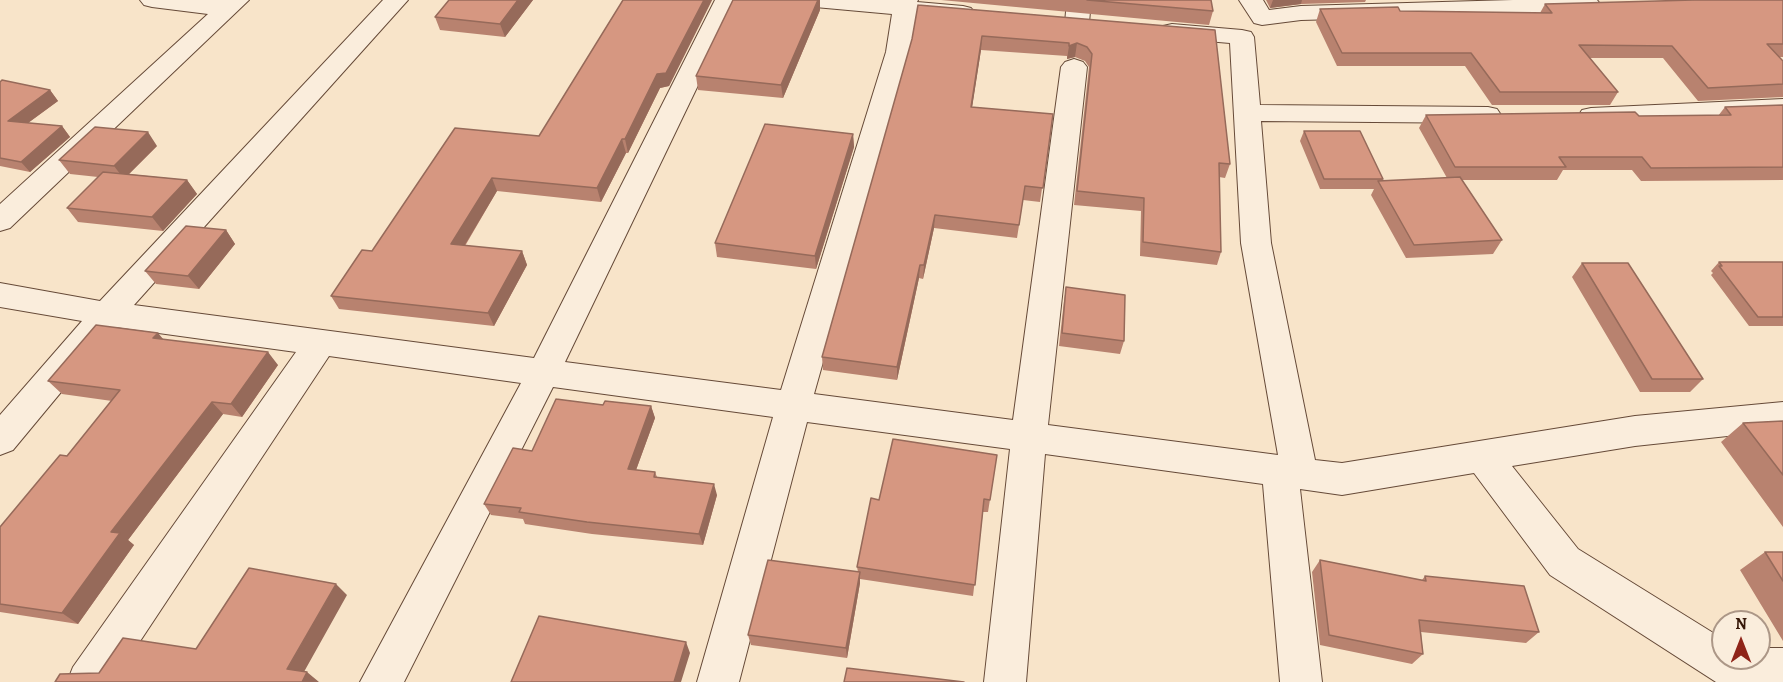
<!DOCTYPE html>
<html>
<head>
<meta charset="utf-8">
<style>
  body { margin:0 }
  #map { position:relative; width:1783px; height:682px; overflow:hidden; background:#f8e4c9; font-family:Alegreya,serif }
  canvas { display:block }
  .north { position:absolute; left:1711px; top:610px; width:60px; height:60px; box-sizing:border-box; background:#faeddc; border:2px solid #ac9787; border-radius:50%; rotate:0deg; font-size:16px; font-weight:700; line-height:24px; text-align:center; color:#361708 }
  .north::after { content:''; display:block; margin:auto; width:21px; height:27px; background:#8f2418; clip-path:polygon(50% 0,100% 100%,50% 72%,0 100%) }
</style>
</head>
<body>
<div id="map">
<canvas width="1783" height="682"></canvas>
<div class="north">N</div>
</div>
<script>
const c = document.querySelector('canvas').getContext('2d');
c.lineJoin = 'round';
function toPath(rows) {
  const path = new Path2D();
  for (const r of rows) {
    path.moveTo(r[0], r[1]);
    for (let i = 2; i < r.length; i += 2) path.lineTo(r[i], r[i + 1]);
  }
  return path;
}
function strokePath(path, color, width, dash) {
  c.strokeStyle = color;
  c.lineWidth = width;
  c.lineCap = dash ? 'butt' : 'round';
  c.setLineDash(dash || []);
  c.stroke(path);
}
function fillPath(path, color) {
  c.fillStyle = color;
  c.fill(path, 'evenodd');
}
const minor = toPath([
  [140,0,249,0,10,228,0,231,0,204,208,14,152,7,144,5,140,0],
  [383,0,408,0,134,305,534,358,715,0,739,0,565,362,781,390,886,52,892,14,815,7,807,5,803,0,918,0,917,2,963,6,971,8,975,13,971,18,963,20,916,16,910,52,814,394,1013,420,1061,67,1065,62,1074,59,1083,62,1087,67,1048,425,1278,455,1241,243,1230,43,1172,38,1163,36,1160,31,1163,26,1172,24,1242,30,1251,32,1254,37,1260,105,1488,107,1497,109,1501,115,1497,121,1488,123,1261,121,1271,243,1315,460,1342,463,1635,416,1783,402,1783,430,1635,446,1512,466,1578,549,1723,639,1723,658,1759,658,1759,648,1783,648,1783,682,1716,682,1550,575,1474,473,1342,495,1300,489,1322,682,1280,682,1263,484,1045,454,1026,682,984,682,1010,449,807,422,739,682,697,682,773,417,553,387,404,682,360,682,521,383,329,356,113,682,67,682,73,667,296,352,115,327,13,450,0,455,0,415,82,321,0,307,0,283,100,301,383,0],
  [1067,0,1091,0,1089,23,1086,28,1077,30,1068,28,1065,23,1067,0],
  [1239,0,1263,0,1269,10,1301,6,1513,0,1597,0,1601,5,1597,10,1589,12,1301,20,1262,25,1254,23,1239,0],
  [1783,99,1783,115,1591,124,1582,122,1578,116,1582,110,1591,108,1783,99]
]);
const wall = toPath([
  [449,0,533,0,505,37,440,30,435,17],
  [623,0,712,0,669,86,660,88,628,153,626,153,601,202,497,191,465,246,522,251,527,265,494,326,339,309,331,296,372,251,539,136],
  [941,0,1211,0,1213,11,1209,25],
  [1266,0,1366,0,1365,2,1301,4,1270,8],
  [1783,0,1783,57,1779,57,1783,61,1783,97,1698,101,1663,58,1590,58,1618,92,1610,105,1492,105,1465,66,1337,66,1316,22,1320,9,1400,11,1540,13,1545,4],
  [918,5,1215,30,1230,164,1225,178,1219,177,1221,252,1217,265,1140,256,1141,211,1074,205,1089,67,1085,61,1075,57,1067,59,1067,56,981,50,972,107,1053,114,1040,202,1023,200,1017,238,934,228,923,279,919,278,897,380,823,370,822,357,912,39],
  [820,10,783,98,698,90,696,76],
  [0,82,50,90,58,101,28,123,62,126,70,137,30,172,0,166],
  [1783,105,1783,180,1641,181,1632,170,1563,170,1557,180,1462,180,1502,240,1493,254,1406,258,1371,195,1374,189,1320,189,1300,141,1304,131,1383,179,1382,181,1447,178,1419,128,1426,115,1639,116,1718,116,1725,107],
  [853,134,854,147,816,269,717,257,715,243],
  [157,146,129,174,187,180,197,194,163,231,78,222,67,208,98,177,70,174,59,160],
  [226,230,235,244,199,289,156,284,145,271],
  [1719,262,1783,262,1783,326,1749,326,1711,275,1713,273,1711,271],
  [1582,263,1703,379,1690,392,1640,392,1572,277],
  [1066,287,1124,341,1120,354,1059,346,1064,301],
  [164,340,278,365,242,417,223,414,128,540,134,545,78,624,0,612,0,527,67,456,112,401,62,394,48,381],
  [603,405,651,406,655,418,636,470,655,472,657,477,717,495,703,545,592,534,525,524,523,519,491,515,484,504,532,451],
  [1783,421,1783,527,1721,442,1743,423],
  [997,455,988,512,983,512,973,596,860,579,860,583,847,658,751,645,748,635,858,572,857,567,879,500],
  [1765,552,1783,552,1783,641,1740,570],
  [1320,560,1422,580,1425,576,1539,632,1526,643,1421,632,1423,654,1412,664,1320,645,1312,572]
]);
const shadedWall = toPath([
  [518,0,533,0,505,37,500,24],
  [704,0,712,0,669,86,660,88,628,153,625,139,657,74],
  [818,0,820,0,820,10,783,98,781,85],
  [1273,0,1302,0,1301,4,1270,8],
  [982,36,981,50,970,121,971,107],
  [1077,43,1075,57,1067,59,1069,46],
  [50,90,58,101,17,131,8,121],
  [62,126,70,137,30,172,21,162],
  [148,132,157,146,124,179,114,166],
  [853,134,854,147,816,269,815,256],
  [622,139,626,153,601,202,597,188],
  [492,178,497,191,457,258,451,244],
  [187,180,197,194,163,231,152,217],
  [935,215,934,228,923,279,924,265],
  [226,230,235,244,199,289,188,276],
  [522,251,527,265,494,326,488,313],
  [920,265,919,278,897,380,897,367],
  [158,333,169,346,153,338],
  [268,352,278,365,242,417,231,404],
  [212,402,223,414,128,540,134,545,78,624,62,613,111,532],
  [651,406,655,418,632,481,628,469],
  [714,484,717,495,703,545,699,534],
  [860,572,860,583,847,658,846,648],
  [336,584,347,595,300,679,287,669],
  [686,642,690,653,681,682,674,682],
  [307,672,319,682,302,682]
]);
const building = toPath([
  [449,0,518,0,500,24,435,17,449,0],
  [623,0,704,0,666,73,657,74,625,139,622,139,597,188,492,178,451,244,522,251,488,313,331,296,362,250,372,251,455,128,539,136,623,0],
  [733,0,818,0,781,85,696,76,733,0],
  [1087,0,1211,0,1213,11,1087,0],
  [1694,0,1783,0,1783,44,1767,44,1783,61,1783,84,1708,88,1672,46,1579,45,1618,92,1500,92,1471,53,1342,53,1320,9,1398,7,1400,11,1552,13,1545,4,1694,0],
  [918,5,1215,30,1230,164,1219,163,1221,252,1143,242,1144,198,1077,191,1092,54,1087,47,1077,43,1069,46,1069,43,982,36,971,107,1053,114,1043,188,1025,186,1019,225,935,215,924,265,920,265,897,367,822,357,912,39,918,5],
  [2,80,50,90,8,121,62,126,21,162,0,158,0,82,2,80],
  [1783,105,1783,167,1651,168,1642,157,1559,157,1566,167,1455,167,1426,115,1635,112,1639,116,1731,115,1725,107,1783,105],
  [765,124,853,134,815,256,715,243,765,124],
  [95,127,148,132,114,166,59,160,95,127],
  [1304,131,1360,131,1383,179,1324,179,1304,131],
  [103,172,187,180,152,217,67,208,103,172],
  [1460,177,1502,240,1414,245,1378,181,1460,177],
  [186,226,226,230,188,276,145,271,186,226],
  [1719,262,1783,262,1783,317,1758,317,1719,266,1722,266,1719,262],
  [1582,263,1628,263,1703,379,1652,379,1582,263],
  [1066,287,1125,295,1124,341,1062,333,1066,287],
  [96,325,158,333,153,338,268,352,231,404,212,402,111,532,120,533,62,613,0,604,0,527,60,455,67,456,120,390,48,381,96,325],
  [556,399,603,405,605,401,651,406,628,469,655,472,654,477,714,484,699,534,587,522,519,512,521,508,484,504,513,448,532,451,556,399],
  [1783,421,1783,475,1743,423,1783,421],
  [893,439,997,455,990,500,984,499,975,585,857,567,871,498,879,500,893,439],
  [1765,552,1783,552,1783,581,1765,552],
  [768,560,860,572,846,648,748,635,768,560],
  [1320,560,1426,581,1425,576,1524,586,1539,632,1419,620,1423,654,1329,635,1320,560],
  [249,568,336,584,287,669,307,672,302,682,55,682,60,674,99,673,123,638,196,649,249,568],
  [539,616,686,642,674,682,511,682,539,616],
  [847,668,964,682,844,682,847,668]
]);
strokePath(minor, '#664a38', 2);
fillPath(minor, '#faeddc');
fillPath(wall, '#b8826f');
fillPath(shadedWall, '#966a5a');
fillPath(building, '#d69781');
strokePath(building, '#966a5a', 1.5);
</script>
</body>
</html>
